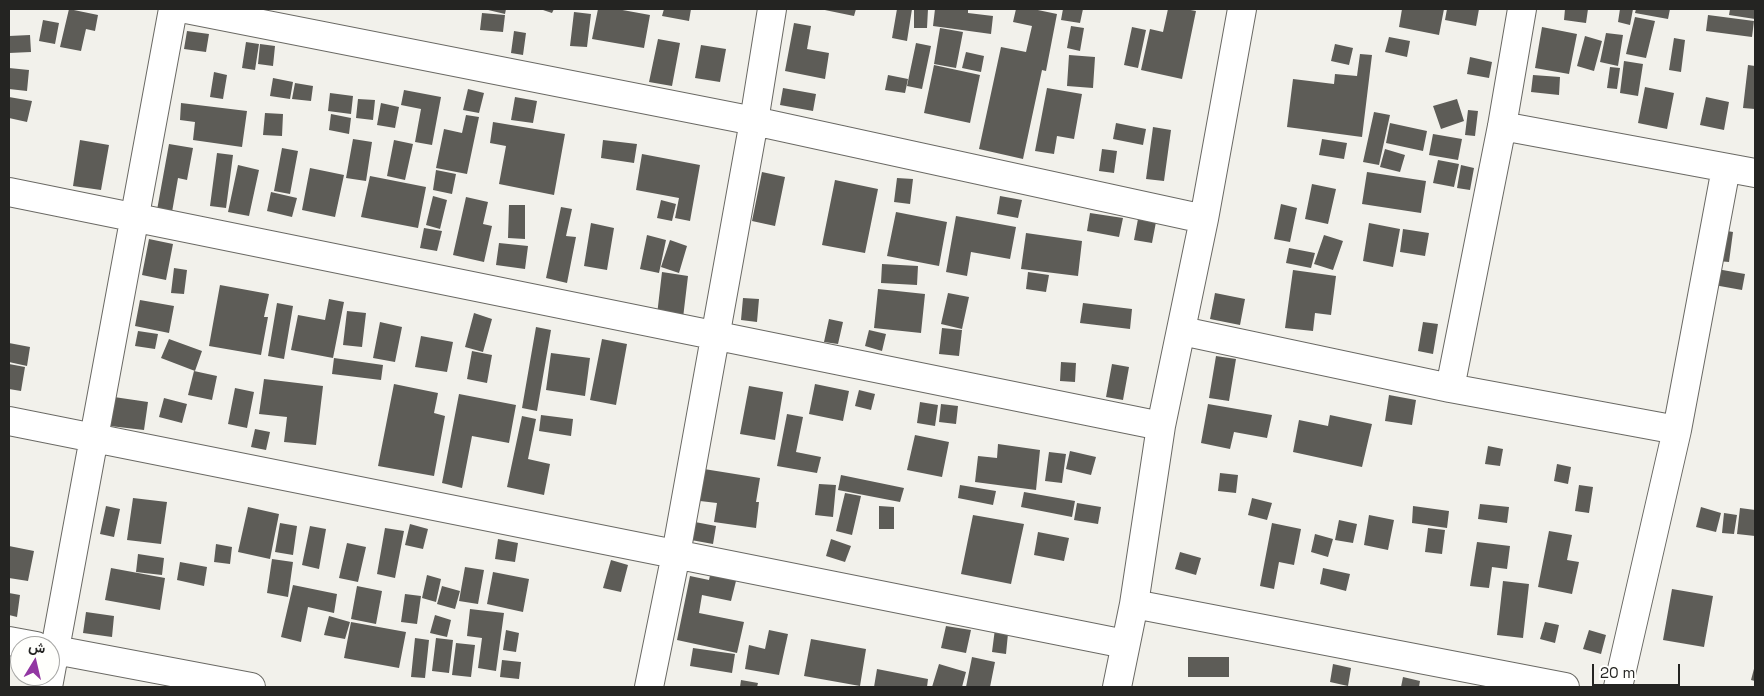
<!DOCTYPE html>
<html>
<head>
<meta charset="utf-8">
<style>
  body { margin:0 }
  #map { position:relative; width:1764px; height:696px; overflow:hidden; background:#f2f1eb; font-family:"Space Grotesk",Vazirmatn,sans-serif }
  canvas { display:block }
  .frame { position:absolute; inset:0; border:10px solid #242422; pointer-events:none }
  .north { position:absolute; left:10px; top:636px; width:50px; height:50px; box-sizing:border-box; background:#fffffc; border:1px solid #a7a7a5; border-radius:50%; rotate:9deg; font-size:14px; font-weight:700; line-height:20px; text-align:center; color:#242422 }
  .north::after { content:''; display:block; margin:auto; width:18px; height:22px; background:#9237a2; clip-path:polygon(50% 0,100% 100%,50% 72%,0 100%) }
  .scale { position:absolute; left:1592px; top:664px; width:88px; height:22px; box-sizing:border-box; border:2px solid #242422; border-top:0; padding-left:6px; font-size:15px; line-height:18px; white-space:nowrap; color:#242422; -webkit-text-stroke:4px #fffffc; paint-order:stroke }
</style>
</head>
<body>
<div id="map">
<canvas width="1764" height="696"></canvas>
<div class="frame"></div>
<div class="north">ش</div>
<div class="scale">20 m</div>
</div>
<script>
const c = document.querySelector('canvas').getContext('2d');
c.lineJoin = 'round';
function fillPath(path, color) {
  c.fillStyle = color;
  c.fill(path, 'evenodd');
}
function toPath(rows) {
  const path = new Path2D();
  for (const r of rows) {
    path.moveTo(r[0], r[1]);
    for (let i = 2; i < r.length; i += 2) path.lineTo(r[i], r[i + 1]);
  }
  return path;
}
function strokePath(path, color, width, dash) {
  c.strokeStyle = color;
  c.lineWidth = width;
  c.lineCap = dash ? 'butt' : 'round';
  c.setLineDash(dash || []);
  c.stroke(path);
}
const building = toPath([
  [69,9,98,15,95,31,86,29,81,51,60,47],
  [484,9,506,9,505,14],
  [540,9,554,9,552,13],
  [598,9,617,9,650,15,644,48,592,39],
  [664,9,691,9,689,21,662,16],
  [820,9,856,9,854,16],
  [897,9,912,9,907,41,892,38],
  [914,9,928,9,927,28,914,28],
  [935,9,968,9,968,13,993,16,991,34,933,26],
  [1016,9,1033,9,1057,14,1046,71,1042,70,1023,159,979,149,1001,47,1026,52,1032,26,1013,22],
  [1063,9,1083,9,1080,23,1061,20],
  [1168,9,1185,9,1196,11,1182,79,1141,70,1150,29,1163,32],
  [1402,9,1444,9,1439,35,1399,27],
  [1447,9,1479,9,1476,26,1445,20],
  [1565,9,1588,9,1586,23,1564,20],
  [1620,9,1633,9,1630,25,1618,22],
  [1636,9,1670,9,1668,19,1635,13],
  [1730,9,1755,9,1755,19,1729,15],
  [574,12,591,14,587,47,570,46],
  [482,13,505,15,503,32,480,30],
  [1708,15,1754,21,1752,37,1706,31],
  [1635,17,1655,21,1646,58,1626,54],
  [43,20,59,23,55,44,39,41],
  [794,23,811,26,807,49,829,53,825,79,785,71],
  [1071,26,1084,28,1080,51,1067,48],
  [1132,27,1146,30,1138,68,1124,65],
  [1542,27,1577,34,1569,74,1535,68],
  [940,28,963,32,956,68,934,64],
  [187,31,209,34,206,52,184,49],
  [514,31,526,33,523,55,511,53],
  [1606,33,1623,35,1618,66,1600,62],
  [30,35,31,52,9,53,9,36],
  [1585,36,1602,41,1594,71,1577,66],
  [1389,37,1410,41,1407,57,1385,52],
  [1674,38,1685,40,1681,72,1669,70],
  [658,39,680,43,672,86,649,82],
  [246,42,259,44,255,70,242,68],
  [916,43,931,46,922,89,907,86],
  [260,44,275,46,273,66,258,64],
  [1335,44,1353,48,1349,65,1331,61],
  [701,45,726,49,720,82,695,78],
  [966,52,984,56,981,72,962,68],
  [1360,54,1372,55,1362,137,1287,127,1293,79,1334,84,1335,74,1357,76],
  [1069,55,1095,57,1093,88,1067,86],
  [1470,57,1492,62,1489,78,1467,74],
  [1624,61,1643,64,1638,96,1620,93],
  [934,65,980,75,970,123,924,113],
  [1748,65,1755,66,1755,109,1743,108],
  [1610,67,1620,68,1617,89,1607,88],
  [9,68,29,70,27,91,9,89],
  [214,72,227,75,223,99,210,97],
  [888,75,908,79,905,93,885,90],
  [1533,75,1560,77,1559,95,1531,92],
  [273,78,293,82,290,99,270,96],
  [295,83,313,86,311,101,292,99],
  [1645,87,1674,93,1667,129,1638,123],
  [783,88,816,94,813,111,780,105],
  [1047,88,1082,94,1074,139,1057,136,1054,154,1035,151],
  [468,89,484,93,479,113,463,110],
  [404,90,441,97,432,145,415,142,421,109,401,105],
  [330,93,353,96,351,114,328,111],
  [9,97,32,101,27,122,9,118],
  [515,97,537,101,533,123,511,120],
  [1706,97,1729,102,1724,130,1700,125],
  [358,99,375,100,373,120,356,118],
  [1457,99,1464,121,1441,129,1433,106],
  [181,103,247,111,242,147,193,140,195,122,180,120],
  [381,103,399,107,395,128,377,125],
  [1468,110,1478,111,1475,136,1465,135],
  [1374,112,1390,115,1379,165,1363,162],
  [265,113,283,114,282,136,263,135],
  [331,114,351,118,349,134,329,130],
  [466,115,479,117,467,174,436,168,444,129,462,133],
  [493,122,565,134,554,195,499,184,506,146,490,143],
  [1116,123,1146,129,1143,145,1113,139],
  [1390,123,1427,131,1423,151,1386,143],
  [1153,127,1171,130,1164,181,1146,179],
  [1433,134,1462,139,1458,160,1429,155],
  [353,139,372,142,366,181,346,178],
  [1322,139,1347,143,1344,159,1319,155],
  [80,140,109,145,101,190,73,186],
  [394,140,413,144,405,180,387,176],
  [603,140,637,144,634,163,601,158],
  [169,144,193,148,187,180,178,178,172,212,157,210],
  [282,148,298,151,290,194,274,191],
  [1102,149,1117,151,1114,173,1099,171],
  [1385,149,1405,155,1400,172,1380,167],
  [217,153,233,155,226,208,210,206],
  [642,154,700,165,690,221,675,218,679,198,636,190],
  [1438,160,1459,164,1454,187,1433,183],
  [238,165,259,170,249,216,228,212],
  [1461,165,1474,168,1470,190,1457,188],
  [310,168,344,175,335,217,302,210],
  [436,170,456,174,452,194,433,190],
  [762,172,785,177,775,226,752,221],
  [1367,172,1426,181,1421,213,1362,204],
  [370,176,426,187,418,228,361,217],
  [897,178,913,179,910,204,894,202],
  [835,180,878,189,865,253,822,245],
  [1312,184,1336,189,1328,224,1305,219],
  [271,192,297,198,292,217,267,211],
  [433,196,447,200,440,229,426,225],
  [1000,196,1022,200,1018,218,997,214],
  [466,197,488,202,483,224,492,226,484,262,453,255],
  [661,200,676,204,672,221,657,218],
  [1281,204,1297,208,1290,242,1274,239],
  [509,205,525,205,525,239,508,238],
  [561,207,572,209,566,236,576,237,567,283,546,278],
  [896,212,947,222,939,266,887,256],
  [1090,213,1123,218,1119,237,1087,231],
  [956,216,1016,227,1010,259,971,252,967,276,946,272],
  [1138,219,1156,222,1152,243,1134,240],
  [591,223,614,228,607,270,584,266],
  [1369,223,1400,229,1393,267,1363,261],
  [424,228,442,231,437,251,420,248],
  [1403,229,1429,233,1425,256,1400,252],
  [1721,230,1733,232,1729,262,1718,261],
  [1026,233,1082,241,1078,276,1021,269],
  [647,235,666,240,659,273,640,269],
  [1324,235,1343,241,1333,270,1314,264],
  [149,239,173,244,166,280,142,275],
  [670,240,687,246,679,273,661,267],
  [499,243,528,246,525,269,496,265],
  [1289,248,1315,253,1311,268,1286,263],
  [882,264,918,266,917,285,881,283],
  [174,268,187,270,184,294,171,293],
  [1717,269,1745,274,1742,290,1714,285],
  [1293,270,1336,276,1331,315,1315,313,1313,331,1285,328],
  [662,272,688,276,683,318,657,315],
  [1028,272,1049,275,1046,292,1026,289],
  [220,285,269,294,264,317,268,317,261,355,209,346],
  [878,289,925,294,921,333,874,328],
  [948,293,969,297,962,329,941,324],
  [1215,293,1245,299,1240,325,1210,319],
  [743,298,759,299,757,322,741,320],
  [329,299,344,302,333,358,291,350,298,315,325,320],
  [140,300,174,306,169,333,135,326],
  [277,303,293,306,284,359,268,356],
  [1083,303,1132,309,1130,329,1080,323],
  [347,311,366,313,362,347,343,345],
  [474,313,492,319,483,352,465,347],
  [829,319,843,322,838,344,824,342],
  [380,322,402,327,395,362,373,358],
  [1423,322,1438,324,1433,354,1418,351],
  [536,327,551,330,537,411,522,408],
  [942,328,962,330,959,356,939,354],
  [869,330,886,334,882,351,865,346],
  [138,331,158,334,155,349,135,346],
  [421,336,453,342,447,372,415,367],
  [169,339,202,351,195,371,161,358],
  [602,339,627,344,616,405,590,400],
  [9,343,30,347,27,366,9,362],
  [472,351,492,355,487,383,467,379],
  [551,353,590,358,585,396,546,390],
  [1216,356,1236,359,1229,401,1209,398],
  [334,358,383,365,381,380,332,374],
  [1061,362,1076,363,1075,382,1060,381],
  [9,364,25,367,21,391,9,389],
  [1112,364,1129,367,1123,400,1106,397],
  [194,371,217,376,212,400,188,395],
  [264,379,323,386,316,445,284,442,287,417,259,414],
  [394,384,438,393,434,413,445,416,434,476,378,466],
  [815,384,849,391,843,421,809,414],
  [749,386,783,392,775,440,740,434],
  [235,388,254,392,247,428,228,424],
  [859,390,875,394,871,410,855,406],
  [459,394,516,405,509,443,472,436,462,488,442,483],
  [1389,395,1416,400,1412,425,1385,421],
  [114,397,148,402,144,430,110,426],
  [164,398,187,404,182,423,159,417],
  [920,402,938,405,935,426,917,423],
  [941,404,958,406,956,424,939,422],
  [1208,404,1272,415,1267,438,1234,432,1230,449,1201,443],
  [787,414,803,417,796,452,821,457,817,473,777,466],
  [541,415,573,419,571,436,539,431],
  [1330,415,1372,424,1362,467,1293,452,1299,420,1328,426],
  [522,416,536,419,528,459,550,464,544,495,507,487],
  [255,429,270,432,266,450,251,447],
  [915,435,949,442,942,477,907,470],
  [998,444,1040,450,1036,490,975,482,978,456,997,458],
  [1488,446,1503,449,1500,466,1485,464],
  [1070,451,1096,457,1091,475,1066,469],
  [1049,452,1066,454,1062,483,1045,481],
  [1557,464,1571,467,1568,484,1554,481],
  [704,469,760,478,756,502,759,502,756,528,714,522,717,503,700,501],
  [1220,473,1238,475,1236,493,1218,491],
  [841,475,904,488,900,502,838,490],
  [819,484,836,485,833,517,815,515],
  [960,485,996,491,993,505,958,498],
  [1579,485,1593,487,1589,513,1575,511],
  [1024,492,1075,501,1072,517,1021,507],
  [845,493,861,496,852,535,836,531],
  [133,498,167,502,161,544,127,540],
  [1252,498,1272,503,1267,520,1248,515],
  [1077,503,1101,507,1098,524,1074,520],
  [1480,504,1509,507,1507,523,1478,519],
  [106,506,120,509,114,537,100,534],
  [879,506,894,507,894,529,879,529],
  [1413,506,1449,511,1447,528,1412,523],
  [248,507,279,514,270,559,238,552],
  [1701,507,1721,513,1716,532,1696,527],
  [1740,508,1755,510,1755,536,1737,534],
  [1724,513,1737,515,1734,534,1722,533],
  [973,515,1024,524,1011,584,961,574],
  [1369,515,1394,520,1388,550,1364,545],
  [1339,520,1357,524,1353,543,1335,540],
  [695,522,716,526,713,544,691,540],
  [280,523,297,526,293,555,275,552],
  [1272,523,1301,529,1294,565,1279,562,1274,589,1260,586],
  [410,524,428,529,423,549,405,545],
  [310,526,326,529,319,569,302,565],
  [385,528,404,531,395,578,377,574],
  [1428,528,1445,530,1442,554,1425,552],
  [1549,531,1572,535,1567,560,1579,562,1572,594,1538,587],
  [1038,532,1069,538,1064,561,1034,555],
  [1315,534,1333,539,1328,557,1311,552],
  [498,539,518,543,515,562,495,559],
  [831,539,851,546,845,562,826,556],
  [1477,542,1510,546,1507,569,1492,567,1489,588,1470,586],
  [347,543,366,547,358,582,339,578],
  [216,544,232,547,230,564,214,562],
  [9,546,34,551,28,581,9,578],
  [1180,552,1201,558,1196,575,1175,569],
  [138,554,164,558,162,575,136,572],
  [272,559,293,562,288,597,267,593],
  [611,560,628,565,621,592,603,588],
  [180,562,207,567,204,586,177,580],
  [465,567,484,570,478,604,459,601],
  [111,568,165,578,160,610,105,600],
  [1323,568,1350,574,1346,591,1320,584],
  [711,571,737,577,731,601,702,595,699,613,744,622,737,653,677,640,690,576,709,580],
  [493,572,529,579,523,612,487,604],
  [427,575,441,579,436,602,422,598],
  [1503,581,1529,584,1523,638,1497,635],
  [293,585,337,594,334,613,308,607,301,642,281,637],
  [357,586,382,591,376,624,351,619],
  [442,586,460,591,455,609,437,604],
  [1672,589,1713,596,1704,647,1663,640],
  [9,593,20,595,17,617,9,615],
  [405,594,421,596,417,624,401,622],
  [470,609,504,613,496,671,478,668,482,638,467,636],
  [86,612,114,616,112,637,83,633],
  [435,615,451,620,447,637,430,633],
  [329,616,350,622,345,639,324,635],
  [996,621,1009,623,1006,654,992,652],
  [351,622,406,632,399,668,344,658],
  [1545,622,1559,625,1555,643,1540,639],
  [946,626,971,630,966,653,941,648],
  [506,630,519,633,516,652,503,650],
  [769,630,788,634,779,675,745,669,749,645,765,649],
  [1589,630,1606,635,1601,654,1583,649],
  [415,638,429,640,425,678,411,677],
  [436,638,453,640,449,673,432,671],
  [811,639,866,649,860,686,804,676],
  [456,643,475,645,471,677,452,675],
  [693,648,735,654,732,673,690,666],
  [972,657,995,662,990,687,966,687],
  [1188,657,1229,657,1229,677,1188,677],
  [502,660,521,662,519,679,500,677],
  [939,664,966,672,962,687,932,687],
  [1333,664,1351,668,1348,686,1330,682],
  [1755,665,1755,681,1751,680],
  [877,669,928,679,927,687,874,687],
  [1403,677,1420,681,1419,687,1401,687],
  [741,680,758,683,757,687,740,687]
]);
const minor = toPath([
  [186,9,754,121,1204,219],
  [1502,126,1755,173],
  [9,192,1161,426],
  [1182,331,1450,388,1677,430],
  [1450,388,1502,126,1522,9],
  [9,421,1125,644],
  [1134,604,1565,687],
  [9,641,36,646],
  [50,649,251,687],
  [48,687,173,9],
  [649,687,676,554,754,121,772,9],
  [1117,687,1134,604,1161,426,1204,219,1242,9],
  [1618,687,1677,430,1726,168]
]);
fillPath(building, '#5d5c57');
strokePath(minor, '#6a6964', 30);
strokePath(minor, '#fff', 28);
</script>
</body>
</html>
